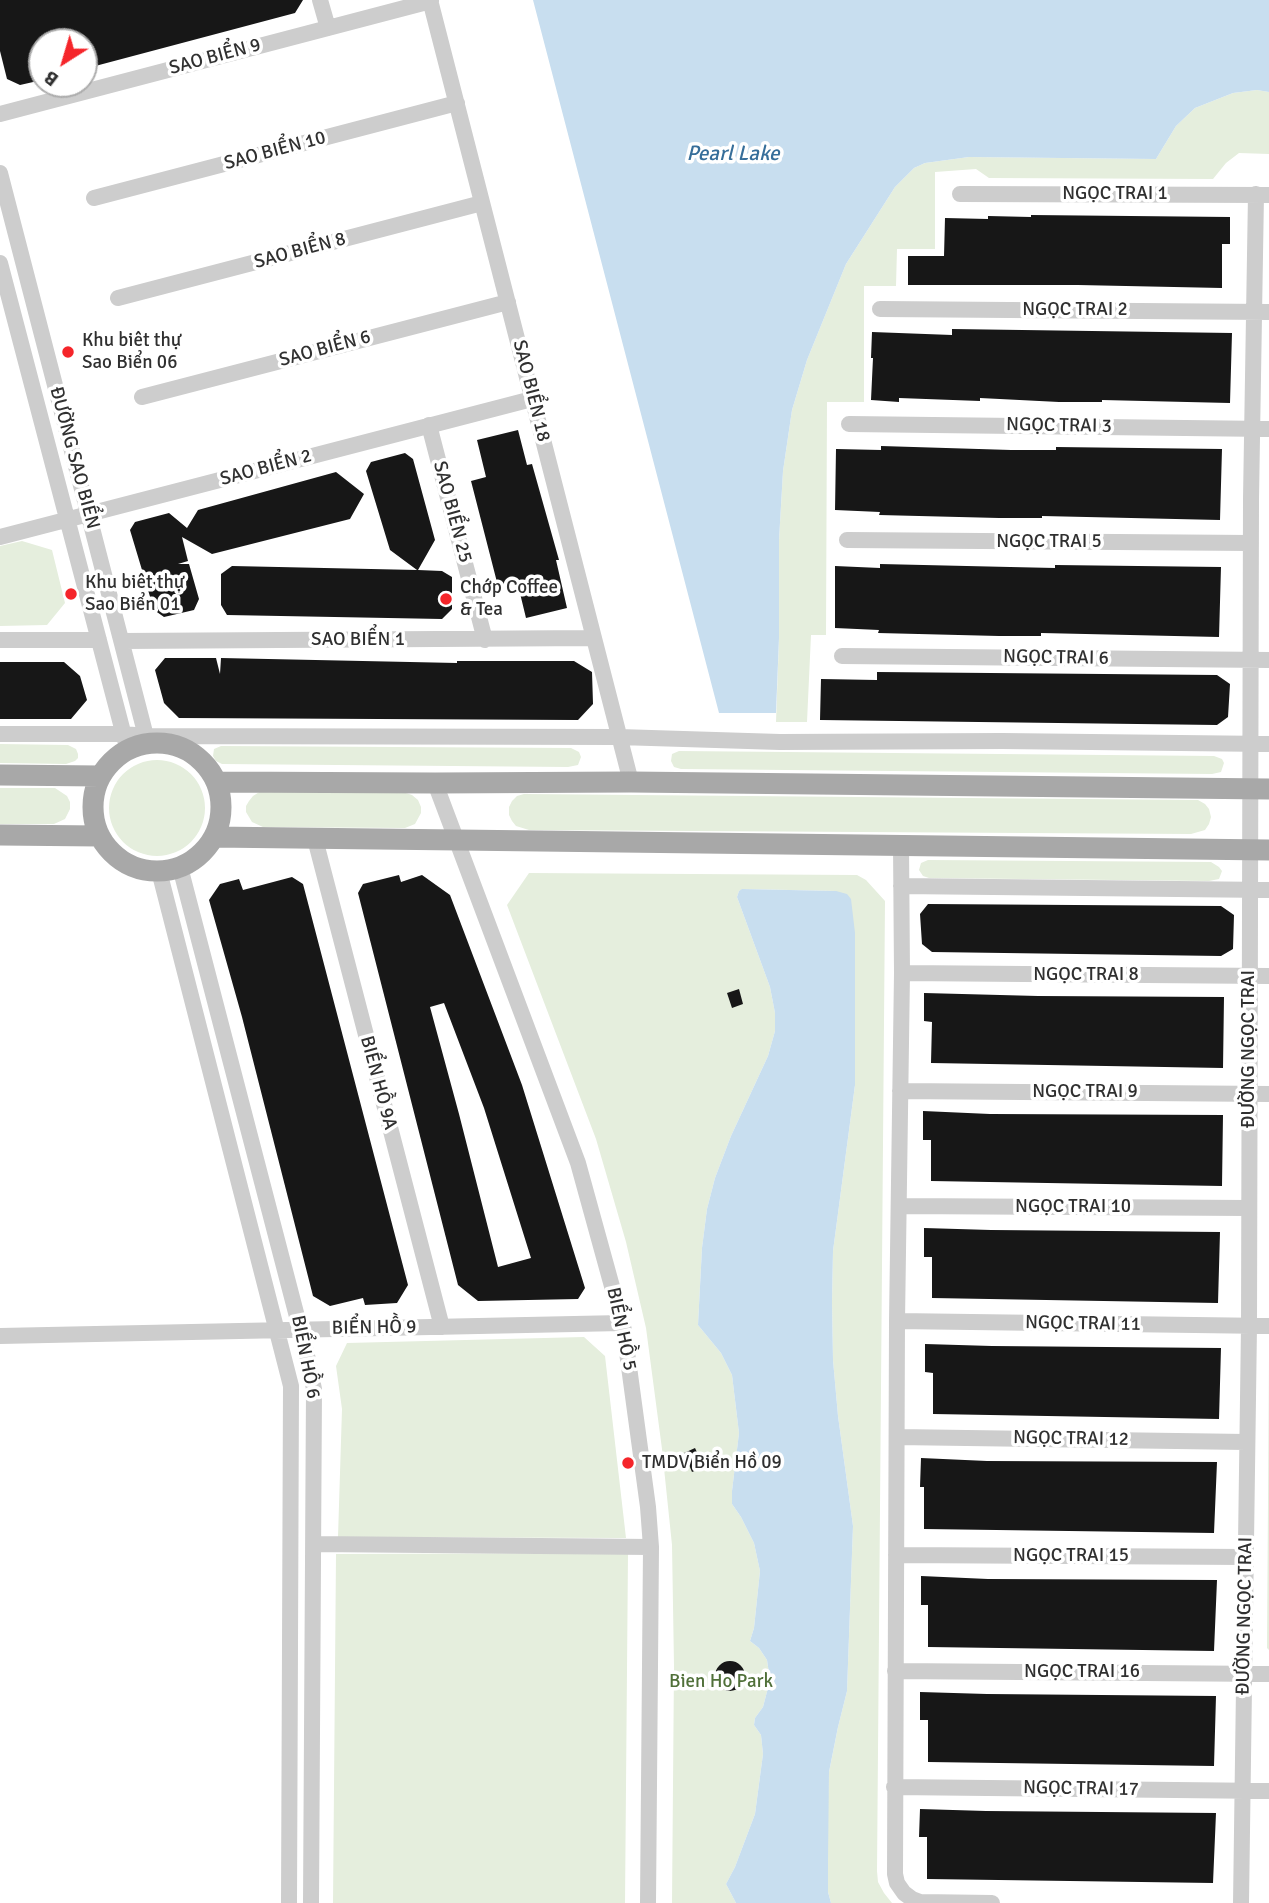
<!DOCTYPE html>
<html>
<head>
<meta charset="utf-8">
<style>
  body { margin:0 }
  #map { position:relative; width:1269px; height:1903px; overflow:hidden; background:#fff; font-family:Signika,sans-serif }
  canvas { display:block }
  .north { position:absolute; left:28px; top:28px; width:70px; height:70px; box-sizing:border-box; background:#fff; border:2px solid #acacac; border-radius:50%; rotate:217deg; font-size:19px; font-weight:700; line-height:28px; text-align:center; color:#303030 }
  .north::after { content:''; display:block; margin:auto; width:24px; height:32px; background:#f5252a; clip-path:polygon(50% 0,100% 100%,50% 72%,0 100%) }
</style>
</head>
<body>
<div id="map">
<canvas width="1269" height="1903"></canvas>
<div class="north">B</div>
</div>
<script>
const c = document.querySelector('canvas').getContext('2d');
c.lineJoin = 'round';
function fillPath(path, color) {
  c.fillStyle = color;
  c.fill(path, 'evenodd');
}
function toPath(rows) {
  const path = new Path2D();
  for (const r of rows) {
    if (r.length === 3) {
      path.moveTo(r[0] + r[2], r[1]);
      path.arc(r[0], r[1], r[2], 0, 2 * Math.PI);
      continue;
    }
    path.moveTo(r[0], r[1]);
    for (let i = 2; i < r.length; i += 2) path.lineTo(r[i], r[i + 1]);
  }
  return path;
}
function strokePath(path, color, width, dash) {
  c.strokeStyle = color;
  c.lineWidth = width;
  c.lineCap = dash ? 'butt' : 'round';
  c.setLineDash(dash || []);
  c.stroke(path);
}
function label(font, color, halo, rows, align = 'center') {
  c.font = font + ' Signika,sans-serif';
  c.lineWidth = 7;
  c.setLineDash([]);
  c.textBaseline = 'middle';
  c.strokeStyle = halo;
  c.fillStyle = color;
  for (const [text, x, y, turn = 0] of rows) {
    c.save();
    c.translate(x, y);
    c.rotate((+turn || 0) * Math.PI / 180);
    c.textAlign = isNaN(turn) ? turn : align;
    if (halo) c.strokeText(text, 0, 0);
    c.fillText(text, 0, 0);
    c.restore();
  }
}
const green = toPath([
  [1257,90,1269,92,1269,154,1239,153,1226,163,1213,179,989,178,976,169,935,172,935,249,897,249,896,286,864,286,864,402,827,402,826,635,811,635,807,722,776,722,779,638,779,540,783,471,792,410,807,360,846,264,895,187,914,168,925,163,969,157,1156,159,1176,126,1195,108,1233,93],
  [22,541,52,550,65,603,47,625,0,626,0,546],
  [0,744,68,745,76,749,78,754,78,758,75,761,66,764,0,763],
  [221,746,571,748,579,752,581,757,578,765,568,767,222,764,216,761,213,756,214,749],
  [679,751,1214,756,1222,759,1224,763,1221,772,1212,774,681,769,674,767,671,761,672,754],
  [157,808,48],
  [0,788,55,788,67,796,70,802,70,809,65,819,54,824,0,824],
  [261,791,406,793,412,795,418,800,421,807,421,813,415,824,405,828,263,827,252,822,246,812,246,806,249,801,253,796],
  [524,794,1191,800,1198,800,1205,804,1209,809,1211,817,1209,824,1205,830,1191,834,529,830,516,826,512,821,509,815,509,807,512,801,517,796],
  [928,860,1211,862,1219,867,1222,871,1219,879,1209,881,929,878,923,876,919,870,921,863],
  [529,873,857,875,866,880,885,901,877,1871,878,1882,884,1893,892,1903,831,1903,828,1892,827,1820,829,1772,838,1727,847,1691,853,1526,838,1416,833,1360,832,1302,833,1251,855,1085,855,1008,836,891,743,889,739,891,737,897,770,987,775,1013,775,1031,768,1056,731,1136,715,1178,707,1209,702,1248,698,1325,721,1353,732,1375,739,1433,732,1491,732,1504,741,1517,754,1543,760,1571,754,1628,750,1641,759,1648,767,1660,770,1680,763,1707,755,1718,754,1725,761,1735,763,1754,755,1814,735,1867,726,1884,736,1903,672,1903,674,1666,672,1545,662,1449,646,1328,626,1242,596,1139,507,905],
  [584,1337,605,1356,626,1538,338,1537,342,1409,336,1366,347,1343],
  [1269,1354,1269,1650,1267,1648],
  [628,1553,625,1903,333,1903,336,1554]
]);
const water = toPath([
  [533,0,1269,0,1269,92,1257,90,1233,93,1195,108,1176,126,1156,159,969,157,925,163,914,168,895,187,846,264,807,360,792,410,783,471,779,540,779,638,776,713,719,713],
  [742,889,836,891,847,894,851,899,855,933,855,1085,833,1251,832,1302,833,1360,838,1416,853,1526,847,1691,838,1727,829,1772,828,1859,828,1892,831,1903,736,1903,726,1884,735,1867,755,1814,763,1754,761,1735,754,1725,755,1718,763,1707,770,1680,767,1660,759,1648,750,1641,754,1628,760,1571,754,1543,741,1517,732,1504,732,1491,739,1433,732,1375,721,1353,698,1325,702,1248,707,1209,715,1178,731,1136,768,1056,775,1031,775,1013,770,987,737,897,739,891]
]);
const building = toPath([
  [0,0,303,0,295,13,84,69,84,42,42,42,42,80,20,85,7,79,0,51],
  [1031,215,1230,217,1230,244,1222,244,1222,288,1078,285,908,285,908,256,944,256,945,218,988,219,988,216,1031,217],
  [952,329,1232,333,1230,403,1102,400,1102,402,1059,402,980,398,980,401,899,398,899,402,871,400,873,358,871,358,872,332,952,335],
  [518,430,527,465,532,464,559,560,556,560,567,608,526,618,518,585,499,590,471,481,486,477,477,440],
  [881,446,1011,450,1056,450,1056,447,1222,449,1220,520,1042,516,1042,518,999,518,879,515,880,512,835,510,836,449,881,450],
  [405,453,413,459,435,540,418,570,442,571,452,577,452,609,442,619,227,615,221,605,221,574,232,566,417,570,390,550,366,471,371,462],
  [336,472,364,494,350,519,212,554,182,537,188,561,178,564,189,564,199,599,194,610,164,617,154,610,130,530,135,522,169,513,187,528,198,510],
  [880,564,1010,567,1055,568,1055,565,1221,567,1219,637,1041,633,1041,636,999,636,878,633,879,630,835,628,835,566,880,568],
  [165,658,216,658,220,674,221,658,457,663,457,661,574,661,592,672,593,704,578,720,179,718,164,703,155,670],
  [0,662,64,662,80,676,87,700,71,719,0,719],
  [877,672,1217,675,1230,684,1228,717,1217,725,820,720,821,679,877,680],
  [399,875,401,882,422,875,450,895,522,1085,585,1288,578,1299,478,1301,458,1285,358,893,363,884],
  [444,1003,484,1108,531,1258,498,1267,459,1114,430,1007],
  [292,877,303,884,408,1285,397,1303,365,1305,363,1298,330,1306,313,1296,242,1017,209,900,220,884,239,879,243,890],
  [928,904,1221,906,1234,915,1233,949,1221,956,932,952,922,944,920,914],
  [739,989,743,1004,732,1008,727,993],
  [924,993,1038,996,1224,997,1223,1068,931,1063,932,1022,924,1021],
  [923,1111,990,1114,1223,1115,1222,1186,931,1181,931,1140,923,1140],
  [924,1228,991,1230,1220,1232,1218,1303,932,1298,932,1257,924,1257],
  [925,1344,992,1346,1221,1348,1219,1419,933,1414,933,1373,925,1372],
  [695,1448,704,1467,692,1472,684,1453],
  [921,1458,987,1461,1217,1462,1214,1533,924,1529,924,1487,920,1487],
  [921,1576,988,1579,1217,1580,1214,1651,928,1647,928,1605,921,1605],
  [730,1676,15],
  [920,1692,987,1694,1216,1696,1214,1766,928,1762,928,1720,920,1720],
  [920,1809,986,1811,1216,1813,1213,1883,927,1879,927,1837,919,1837]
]);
const minor = toPath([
  [320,0,328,28],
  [430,0,631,782],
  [0,114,431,1],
  [0,173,148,744],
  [960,194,1269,195],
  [94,198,457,103],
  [0,263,128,751],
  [118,298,482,203],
  [880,309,1269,312],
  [142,397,508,302],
  [849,424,1269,429],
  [429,425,485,640],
  [0,537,532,399],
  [847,540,1251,543],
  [0,640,99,640],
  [122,641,594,638],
  [842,656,1269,660],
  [0,734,123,734,146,736,619,737,780,742,1002,741,1269,744],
  [435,783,578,1163,624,1330,648,1507,651,1547,648,1903],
  [315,839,442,1327],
  [901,845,902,973,897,1321,895,1874,897,1883,904,1893,912,1899,920,1902,992,1903],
  [180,867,307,1355,314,1389,311,1903],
  [159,871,291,1386,289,1903],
  [901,886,1269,890],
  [902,973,1269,976],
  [900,1091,1269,1094],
  [899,1206,1248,1208],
  [897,1321,1269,1326],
  [0,1336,622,1323],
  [897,1437,1246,1442],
  [314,1544,651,1547],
  [896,1555,1246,1557],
  [895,1671,1269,1674],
  [894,1787,1269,1791],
  [1241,1903,1249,1326,1251,499,1256,194]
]);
const major = toPath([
  [157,807,64],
  [0,775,100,776],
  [216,782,435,783,631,782,1269,789],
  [0,835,99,836],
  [214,837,1269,850]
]);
const markers = [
  [68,352,7,"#f5252a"],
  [71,594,7,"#f5252a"],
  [446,599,7,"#f5252a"],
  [628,1463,7,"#f5252a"]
];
const streetNames = [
  ["SAO BIỂN 9",215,57,-15],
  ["SAO BIỂN 10",275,151,-15],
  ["NGỌC TRAI 1",1115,194],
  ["SAO BIỂN 8",300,251,-15],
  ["NGỌC TRAI 2",1075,310],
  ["SAO BIỂN 6",325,349,-15],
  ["SAO BIỂN 18",531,391,76],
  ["NGỌC TRAI 3",1059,426,1],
  ["ĐƯỜNG SAO BIỂN",74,458,75],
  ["SAO BIỂN 2",266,468,-15],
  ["SAO BIỂN 25",452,512,75],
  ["NGỌC TRAI 5",1049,542],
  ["SAO BIỂN 1",358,640],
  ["NGỌC TRAI 6",1056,658,1],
  ["NGỌC TRAI 8",1086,975],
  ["ĐƯỜNG NGỌC TRAI",1249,1049,-90],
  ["BIỂN HỒ 9A",378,1083,75],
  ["NGỌC TRAI 9",1085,1092],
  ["NGỌC TRAI 10",1073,1207],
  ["NGỌC TRAI 11",1083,1324,1],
  ["BIỂN HỒ 9",374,1328,-1],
  ["BIỂN HỒ 5",621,1329,78],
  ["BIỂN HỒ 6",305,1357,79],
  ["NGỌC TRAI 12",1071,1439,1],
  ["NGỌC TRAI 15",1071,1556],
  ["ĐƯỜNG NGỌC TRAI",1245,1616,-89],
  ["NGỌC TRAI 16",1082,1672],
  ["NGỌC TRAI 17",1081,1789,1]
];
const poiNames = [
  ["Khu biệt thự",82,341],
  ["Sao Biển 06",82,363],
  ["Khu biệt thự",85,583],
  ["Sao Biển 01",85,605],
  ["Chớp Coffee",460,588],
  ["& Tea",460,610],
  ["TMDV Biển Hồ 09",642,1463]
];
const parkNames = [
  ["Bien Ho Park",721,1682]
];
const waterNames = [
  ["Pearl Lake",733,154]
];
fillPath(green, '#e5eedd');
fillPath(water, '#c8deef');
fillPath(building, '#171717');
strokePath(minor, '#cdcdcd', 16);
strokePath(major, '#a8a8a8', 21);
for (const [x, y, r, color] of markers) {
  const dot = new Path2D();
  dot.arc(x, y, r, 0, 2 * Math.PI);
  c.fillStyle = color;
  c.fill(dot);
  strokePath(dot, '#fff', 2.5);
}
label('19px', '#303030', '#fff', streetNames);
label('19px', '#303030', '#fff', poiNames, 'left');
label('19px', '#507039', '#fff', parkNames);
label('italic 21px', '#366e9a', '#fff', waterNames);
</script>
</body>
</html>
